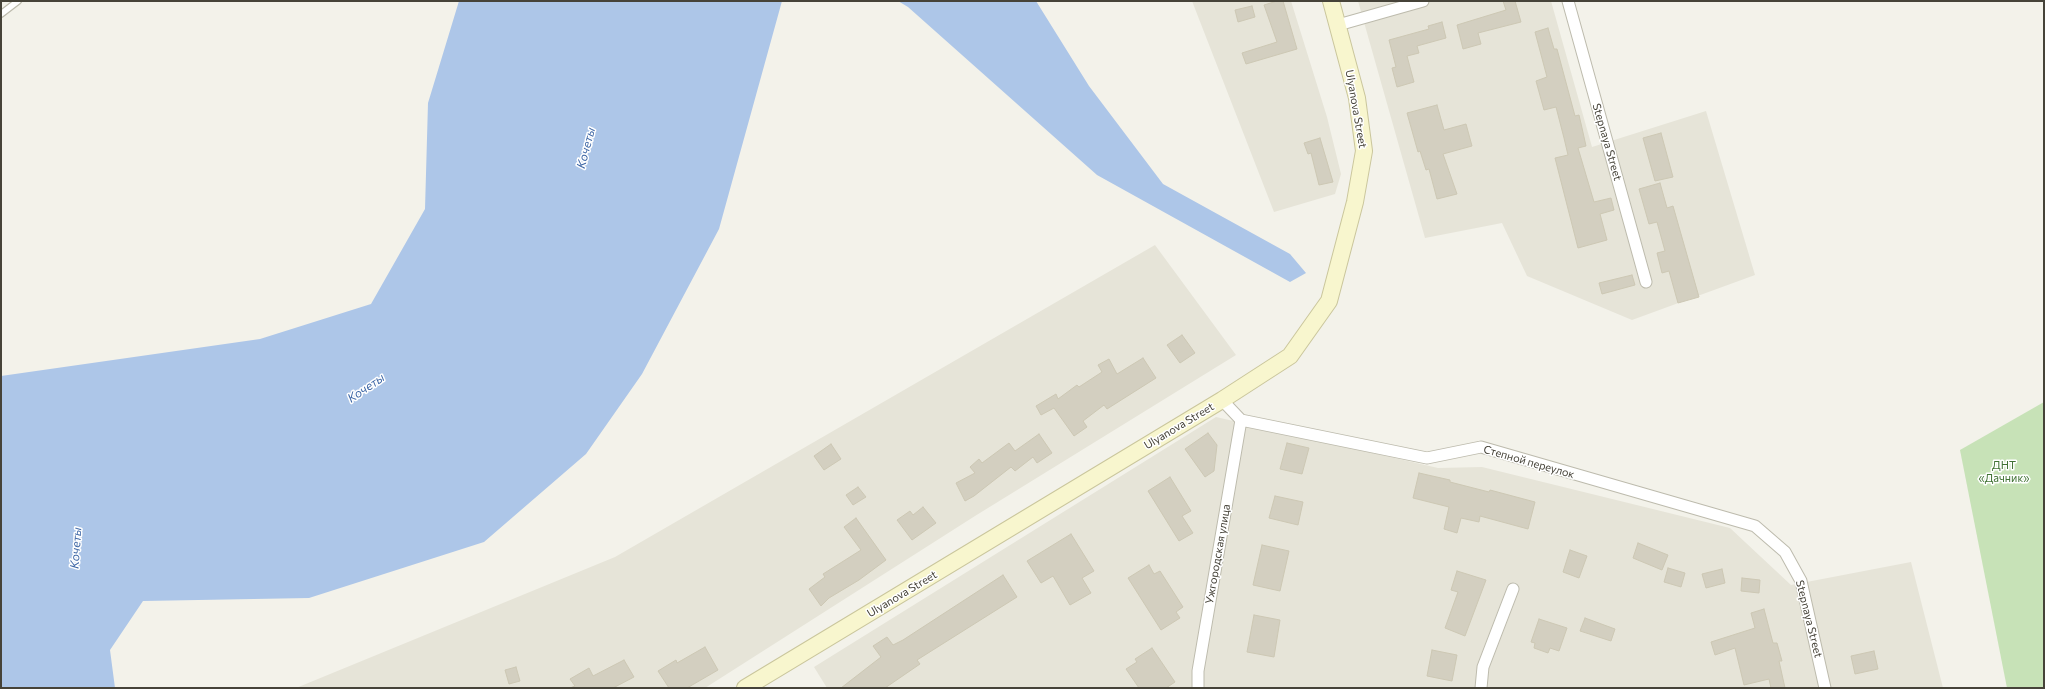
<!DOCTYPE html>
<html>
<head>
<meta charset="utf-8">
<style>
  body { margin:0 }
  #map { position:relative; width:2045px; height:689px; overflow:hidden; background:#f3f2ea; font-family:Commissioner,sans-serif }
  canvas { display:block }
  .frame { position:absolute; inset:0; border:2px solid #464339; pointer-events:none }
</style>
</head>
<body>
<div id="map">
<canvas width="2045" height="689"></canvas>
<div class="frame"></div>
</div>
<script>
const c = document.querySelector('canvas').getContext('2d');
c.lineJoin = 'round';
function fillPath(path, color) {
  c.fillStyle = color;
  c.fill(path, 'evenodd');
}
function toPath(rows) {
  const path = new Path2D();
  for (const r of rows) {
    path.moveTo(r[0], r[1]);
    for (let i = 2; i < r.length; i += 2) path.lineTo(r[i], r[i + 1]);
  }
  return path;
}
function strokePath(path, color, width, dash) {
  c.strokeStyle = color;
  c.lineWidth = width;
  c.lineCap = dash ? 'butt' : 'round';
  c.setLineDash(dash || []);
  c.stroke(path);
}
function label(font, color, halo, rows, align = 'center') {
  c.font = font + ' Commissioner,sans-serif';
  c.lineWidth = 3;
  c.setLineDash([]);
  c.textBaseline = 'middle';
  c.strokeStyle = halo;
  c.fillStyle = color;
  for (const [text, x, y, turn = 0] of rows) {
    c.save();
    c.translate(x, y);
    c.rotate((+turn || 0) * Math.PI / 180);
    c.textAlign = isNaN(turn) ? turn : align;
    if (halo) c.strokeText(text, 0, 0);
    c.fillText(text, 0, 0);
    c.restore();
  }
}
const residential = toPath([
  [1192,1,1291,1,1327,117,1341,174,1335,194,1274,212],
  [1358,1,1551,1,1592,147,1706,111,1755,275,1632,320,1527,276,1502,223,1425,238],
  [1155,245,1236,355,975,516,705,688,296,688,615,557],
  [1216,417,1438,468,1482,467,1730,528,1791,585,1911,562,1943,688,827,688,814,667]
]);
const green = toPath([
  [2044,402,2044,688,2007,688,1960,450]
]);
const water = toPath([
  [459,1,782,1,719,229,642,374,586,454,484,542,309,598,143,601,110,650,115,688,1,688,1,376,260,339,371,304,425,209,428,103],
  [898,1,1036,1,1089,86,1163,184,1290,254,1306,273,1290,282,1097,175,908,7]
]);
const building = toPath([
  [1277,1,1283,1,1297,49,1246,64,1242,53,1277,42,1264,5,1277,1],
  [1503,1,1515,1,1521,22,1478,33,1481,44,1463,49,1457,25,1506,10,1503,1],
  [1252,6,1255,17,1238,22,1235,10,1252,6],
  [1442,22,1446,38,1417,46,1419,53,1407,56,1414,82,1397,87,1392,68,1396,67,1389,40,1429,29,1428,26,1442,22],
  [1548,28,1554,49,1557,49,1575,116,1579,115,1582,128,1586,146,1578,148,1594,202,1611,198,1614,210,1600,214,1607,240,1578,248,1555,158,1568,155,1564,138,1556,107,1544,110,1536,81,1547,77,1535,32,1548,28],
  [1437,105,1444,130,1466,124,1472,146,1443,154,1457,194,1437,199,1429,169,1426,170,1420,151,1418,152,1407,113,1437,105],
  [1661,133,1673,177,1655,181,1643,138,1661,133],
  [1320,138,1333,182,1319,185,1311,153,1308,154,1304,143,1320,138],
  [1660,183,1667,208,1673,206,1699,297,1678,303,1669,271,1662,273,1657,253,1665,251,1657,222,1649,224,1639,189,1660,183],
  [1632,275,1635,285,1602,294,1599,283,1632,275],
  [1182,335,1195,353,1180,363,1167,345,1182,335],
  [1143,358,1156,378,1107,409,1104,405,1083,421,1087,427,1074,436,1054,408,1041,415,1036,406,1056,394,1058,399,1077,385,1079,387,1102,372,1098,365,1109,359,1117,374,1143,358],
  [1208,433,1217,445,1214,471,1205,477,1185,449,1208,433],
  [1039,434,1052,453,1037,463,1033,457,1015,471,1011,467,974,496,965,501,956,483,975,473,970,467,979,459,982,463,1009,443,1015,451,1039,434],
  [1287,443,1309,448,1302,474,1280,469,1287,443],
  [831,444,841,459,824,470,814,456,831,444],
  [1419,473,1450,480,1450,482,1489,492,1490,490,1535,502,1528,529,1480,516,1479,522,1461,518,1457,533,1444,529,1449,507,1413,498,1419,473],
  [1170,477,1191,511,1182,516,1193,533,1179,541,1148,491,1170,477],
  [858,487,866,497,853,505,846,495,858,487],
  [1275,496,1303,502,1298,525,1269,518,1275,496],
  [923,507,936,523,912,540,897,520,910,511,913,515,923,507],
  [856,518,886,560,859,580,829,598,821,606,809,589,825,577,823,574,861,550,844,527,856,518],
  [1071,534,1094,571,1082,578,1091,593,1070,605,1053,576,1041,583,1027,561,1071,534],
  [1638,543,1668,555,1662,570,1633,558,1638,543],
  [1262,545,1289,551,1280,591,1253,585,1262,545],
  [1570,550,1587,556,1579,578,1563,572,1570,550],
  [1149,565,1154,574,1160,571,1183,607,1176,612,1180,618,1161,630,1128,578,1149,565],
  [1668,568,1685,573,1681,587,1664,582,1668,568],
  [1722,569,1725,583,1706,588,1702,574,1722,569],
  [1457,571,1486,580,1465,636,1445,628,1458,592,1451,590,1457,571],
  [1003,575,1017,597,917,660,920,664,885,688,841,688,881,657,873,646,887,637,893,645,903,640,1003,575],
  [1742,578,1760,580,1759,593,1741,591,1742,578],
  [1764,609,1773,643,1777,643,1782,661,1779,661,1785,688,1771,688,1769,679,1744,685,1735,648,1715,655,1711,642,1755,628,1751,613,1764,609],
  [1254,615,1280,620,1274,657,1247,652,1254,615],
  [1585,618,1615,629,1611,641,1580,631,1585,618],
  [1539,619,1567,628,1559,651,1550,648,1548,653,1534,648,1535,643,1531,642,1539,619],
  [705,647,718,670,687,688,669,688,658,671,676,660,677,663,705,647],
  [1152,648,1175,682,1166,688,1139,688,1126,669,1137,662,1135,659,1152,648],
  [1432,650,1457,655,1452,681,1427,676,1432,650],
  [1874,651,1878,669,1855,674,1851,656,1874,651],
  [624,660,634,677,613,688,570,688,575,686,570,679,589,668,593,676,624,660],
  [516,667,520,681,509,684,505,670,516,667]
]);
const lane = toPath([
  [1,14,18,1]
]);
const street = toPath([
  [1568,1,1646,282],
  [1338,25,1423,1],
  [1222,400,1241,420,1427,458,1481,447,1755,526,1785,552,1801,581,1825,688],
  [1198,688,1198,671,1241,420],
  [1481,688,1483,667,1513,589]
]);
const secondary = toPath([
  [745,688,1222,400,1290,356,1329,301,1355,202,1364,151,1357,98,1331,1]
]);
const streetNames = [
  ["Ulyanova Street",1356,109,80],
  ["Stepnaya Street",1607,142,74],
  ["Ulyanova Street",1179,426,-31],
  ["Степной переулок",1529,462,16],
  ["Ужгородская улица",1218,554,-80],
  ["Ulyanova Street",902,594,-31],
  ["Stepnaya Street",1809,619,76]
];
const parkNames = [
  ["ДНТ",2004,465],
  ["«Дачник»",2004,478]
];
const waterNames = [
  ["Кочеты",586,148,-75],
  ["Кочеты",366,388,-34],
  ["Кочеты",76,548,-86]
];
fillPath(residential, '#e6e4d8');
fillPath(green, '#c7e2b7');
fillPath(water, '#adc6e8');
fillPath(building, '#d3cfc0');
strokePath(building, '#cdc8b4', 1);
strokePath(lane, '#bdbbad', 8);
strokePath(street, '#bdbbad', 13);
strokePath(secondary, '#cac69c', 18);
strokePath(lane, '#fff', 5.5);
strokePath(street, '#fff', 11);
strokePath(secondary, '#f8f6ce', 16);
label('11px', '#464339', '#fff', streetNames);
label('11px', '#3f7132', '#fff', parkNames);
label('italic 12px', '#3e67a6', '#fff', waterNames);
</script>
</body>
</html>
